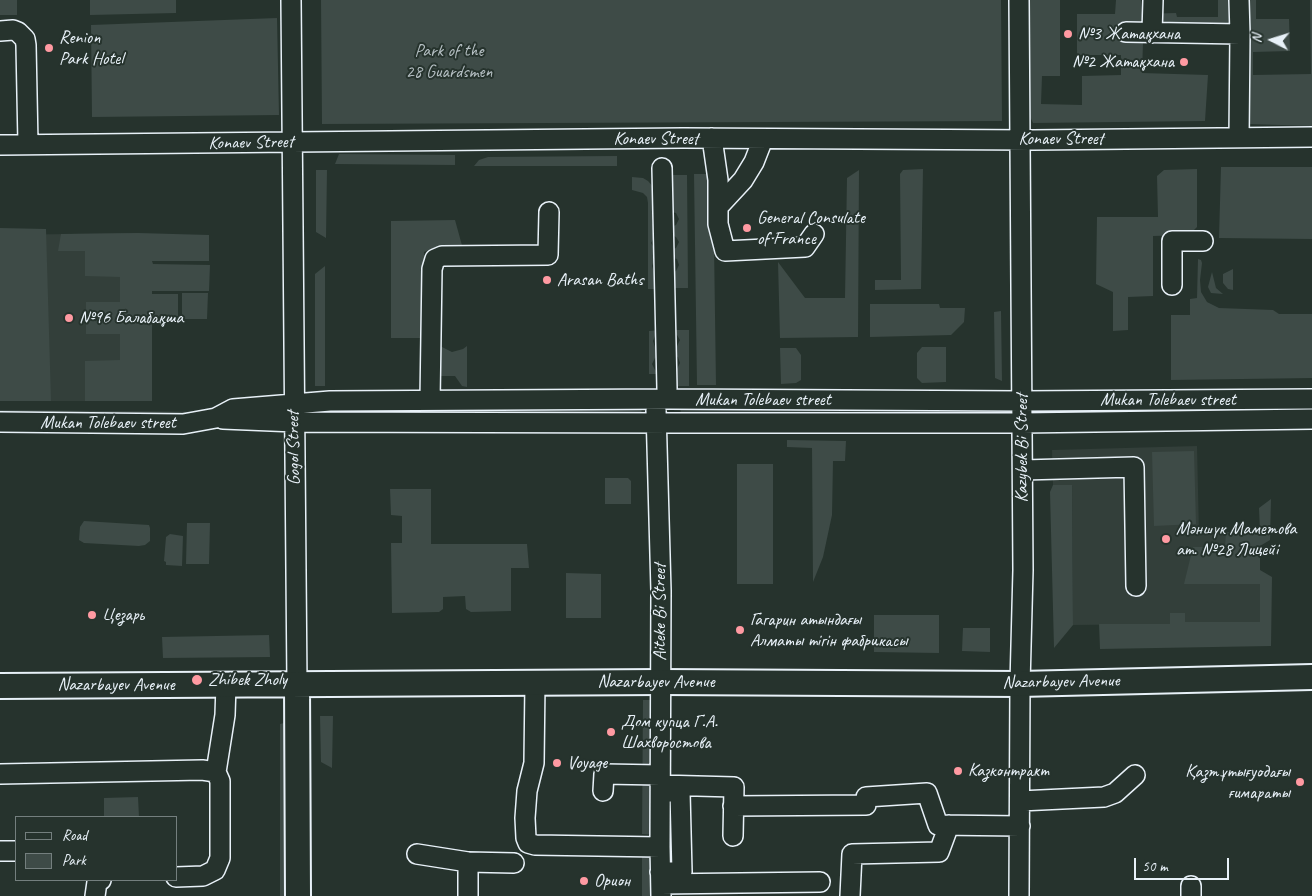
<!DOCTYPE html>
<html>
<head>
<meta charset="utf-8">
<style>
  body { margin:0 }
  #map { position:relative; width:1312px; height:896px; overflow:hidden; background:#26332d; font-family:Caveat,sans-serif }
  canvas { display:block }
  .legend { position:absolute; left:15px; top:816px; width:162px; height:65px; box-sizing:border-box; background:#26332d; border:1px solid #747f7e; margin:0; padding:6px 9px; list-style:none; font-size:15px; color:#e8f1f8 }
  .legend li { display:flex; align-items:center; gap:10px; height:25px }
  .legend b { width:25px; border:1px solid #747f7e }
  .north { position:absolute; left:1247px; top:15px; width:50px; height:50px; -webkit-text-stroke:4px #26332d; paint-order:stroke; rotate:275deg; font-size:14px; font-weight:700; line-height:20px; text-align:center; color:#e8f1f8 }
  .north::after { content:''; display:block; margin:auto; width:18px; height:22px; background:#e8f1f8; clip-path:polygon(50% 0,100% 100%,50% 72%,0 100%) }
  .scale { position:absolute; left:1134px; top:858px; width:95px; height:22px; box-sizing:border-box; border:2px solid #e8f1f8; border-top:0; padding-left:6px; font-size:15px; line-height:18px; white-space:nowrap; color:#e8f1f8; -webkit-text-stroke:4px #26332d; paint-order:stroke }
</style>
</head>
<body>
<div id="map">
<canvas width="1312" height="896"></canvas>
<ul class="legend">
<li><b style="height:6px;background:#26332d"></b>Road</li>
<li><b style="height:14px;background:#3e4b47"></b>Park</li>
</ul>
<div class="north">N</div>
<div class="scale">50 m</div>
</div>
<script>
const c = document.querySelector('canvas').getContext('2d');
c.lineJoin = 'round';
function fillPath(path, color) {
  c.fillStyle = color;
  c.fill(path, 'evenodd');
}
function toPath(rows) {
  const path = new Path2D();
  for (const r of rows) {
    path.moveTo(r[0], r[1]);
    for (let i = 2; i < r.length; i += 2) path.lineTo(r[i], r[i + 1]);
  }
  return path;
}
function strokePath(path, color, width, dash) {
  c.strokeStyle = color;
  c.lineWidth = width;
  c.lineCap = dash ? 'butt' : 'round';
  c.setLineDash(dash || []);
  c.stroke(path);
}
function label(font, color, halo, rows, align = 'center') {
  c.font = font + ' Caveat,sans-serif';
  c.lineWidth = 4;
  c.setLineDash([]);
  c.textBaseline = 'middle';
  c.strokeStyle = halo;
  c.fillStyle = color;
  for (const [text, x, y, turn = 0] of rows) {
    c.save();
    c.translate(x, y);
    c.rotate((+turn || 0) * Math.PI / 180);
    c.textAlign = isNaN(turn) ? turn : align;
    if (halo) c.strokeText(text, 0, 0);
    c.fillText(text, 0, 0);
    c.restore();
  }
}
const built = toPath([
  [138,233,140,401,0,401,0,235],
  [1197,446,1199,533,1260,531,1260,622,1185,622,1171,613,1170,624,1073,625,1072,485,1053,485,1052,450]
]);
const green = toPath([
  [0,0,17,0,17,15,0,15],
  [90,0,176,0,176,13,90,15],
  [321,0,1001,0,1002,121,322,124],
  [1025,0,1060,0,1060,76,1042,76,1041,104,1082,105,1082,76,1121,75,1121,55,1077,55,1077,14,1115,14,1116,0,1141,0,1142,14,1176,13,1177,17,1218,17,1218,0,1256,0,1256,19,1289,19,1290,51,1253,52,1253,75,1311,74,1310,0,1312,0,1312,126,1248,124,1239,35,1226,44,1143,43,1142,73,1208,75,1205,121,1033,123,1026,108],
  [277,18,279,115,92,117,91,25],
  [339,154,455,155,455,165,335,164],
  [617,156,617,166,474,166,479,160,488,157],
  [1221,167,1312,167,1312,239,1219,238],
  [923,169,921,289,875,290,875,280,901,280,900,174,903,170],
  [1197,169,1197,227,1189,235,1153,236,1153,296,1128,297,1128,330,1113,331,1113,292,1096,284,1097,217,1158,217,1157,176,1164,170],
  [316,170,327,170,326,238,316,232],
  [859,170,858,337,780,338,778,262,805,298,845,298,847,178],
  [694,174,713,174,716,385,697,385],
  [671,175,687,175,688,288,671,288,671,273,676,271,679,265,677,259,671,257,671,250,676,248,679,242,676,237,671,235,671,227,676,225,679,219,676,213,671,212],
  [632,177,643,178,648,181,655,189,658,211,654,214,652,220,653,225,658,227,658,235,654,238,651,243,654,248,659,250,659,258,654,260,652,266,654,272,659,274,659,289,648,289,648,203,647,197,643,193,632,190],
  [455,220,463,249,431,249,424,252,423,338,391,338,391,221],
  [0,228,46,229,51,401,0,401],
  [138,233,209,235,209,261,152,261,153,264,210,265,209,291,152,291,152,294,178,294,178,319,152,319,152,401,85,401,85,361,120,360,120,334,86,334,86,302,120,302,120,277,85,276,85,251,58,251,61,234],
  [1198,259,1201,260,1202,263,1200,280,1201,292,1207,302,1219,308,1273,310,1279,314,1312,314,1312,378,1171,380,1171,315,1190,315,1190,299,1197,298],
  [325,266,325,386,315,386,315,274],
  [1233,269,1233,290,1228,289,1223,283,1223,274],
  [1212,272,1216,288,1223,294,1211,293,1208,287],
  [182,293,208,293,207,319,182,319],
  [870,304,939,304,940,308,965,308,964,322,951,335,870,337],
  [1001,311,1002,381,995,378,994,312],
  [660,330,660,333,655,336,653,341,655,347,660,350,660,356,655,358,652,364,655,370,661,374,649,374,649,331],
  [672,330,689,330,689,386,672,386,672,371,677,369,680,363,678,357,672,355,672,348,677,346,680,340,677,335,672,333],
  [438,343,442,347,452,352,463,349,467,346,467,387,462,386,455,376,436,376],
  [922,347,946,347,946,382,922,383,917,378,917,353],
  [796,348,801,355,801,380,796,383,781,384,780,348],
  [642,399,641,423,330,421,330,401],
  [680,399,989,401,991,423,681,423],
  [0,410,205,412,205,415,0,414],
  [787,440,846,441,845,461,833,461,832,515,823,557,813,582,812,448,787,447],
  [1194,451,1196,524,1154,526,1152,452],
  [737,464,773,464,773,584,737,584],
  [605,478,628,478,631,481,631,504,605,504],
  [1053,485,1072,485,1073,625,1054,648,1050,492],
  [390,489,431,489,431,544,527,544,529,568,511,568,511,611,471,612,466,609,465,596,443,597,443,609,439,612,392,613,391,543,402,543,402,516,391,515],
  [1271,499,1270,540,1260,546,1260,570,1272,577,1271,646,1100,649,1099,624,1170,624,1170,613,1185,613,1185,622,1260,622,1260,584,1184,584,1193,547,1225,547,1226,532,1260,531,1259,508],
  [84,521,149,525,150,528,150,541,145,545,139,546,84,543,79,540,80,527],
  [187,523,210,523,209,564,186,564],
  [170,534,183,536,182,566,166,565,166,562,164,561,166,537],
  [566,573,601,574,601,618,566,618],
  [874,615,939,615,939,653,874,652],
  [963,628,990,628,990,652,962,651],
  [269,635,270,657,163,658,162,637],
  [643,700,660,700,660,835,642,834],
  [320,716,333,716,332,768,321,762],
  [288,722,289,896,280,896,280,724],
  [138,797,139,817,104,817,104,798],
  [642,847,660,847,661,896,642,896]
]);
const minor = toPath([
  [291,0,297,684],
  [1019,0,1023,570,1020,684,1019,896],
  [1239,0,1240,34],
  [0,31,13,30,18,32,25,39,26,45,28,144],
  [1126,32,1240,34,1239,138],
  [1152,33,1153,0],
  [712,138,718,180,718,224,725,251,805,247,814,234],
  [0,145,683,138,1033,140,1312,137],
  [662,168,667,389],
  [718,207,743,180,754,162,763,139],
  [1172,285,1172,241,1203,241],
  [430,400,432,269,435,259,442,256,548,255,549,212],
  [656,410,661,591,660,847,661,896],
  [223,419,295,422,675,423,1022,423,1312,419],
  [0,422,183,424,216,418,233,409,330,401,669,399,1022,401,1312,399],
  [1023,470,1134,467,1136,586],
  [535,683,534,763,527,791,525,818,526,838,528,843,535,845,660,847],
  [216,772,225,715,226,685],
  [0,774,202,770,216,772,220,781,220,858,215,870,203,876,176,877],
  [660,785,734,787,733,836],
  [603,791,604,774,660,775],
  [1020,801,1104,797,1115,793,1135,775],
  [733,806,866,805,866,797,927,793,938,825,1020,826],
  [0,851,16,851],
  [417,854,468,862,514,863],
  [468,862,468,896],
  [660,872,682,872,680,792,663,792],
  [661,884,820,882],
  [95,896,97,882,101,880],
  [850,896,852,854,939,852,949,825],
  [1191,896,1191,886]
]);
const major = toPath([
  [297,684,298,896],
  [0,686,661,682,1020,684,1312,677]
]);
const markers = [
  [1068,34,5,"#ff9aa2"],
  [49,48,5,"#ff9aa2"],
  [1184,62,5,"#ff9aa2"],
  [747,228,5,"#ff9aa2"],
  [547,280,5,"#ff9aa2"],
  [69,318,5,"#ff9aa2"],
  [1166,539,5,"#ff9aa2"],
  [92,615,5,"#ff9aa2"],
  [740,630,5,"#ff9aa2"],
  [197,680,6,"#ff9aa2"],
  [611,732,5,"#ff9aa2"],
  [557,763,5,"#ff9aa2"],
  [958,771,5,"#ff9aa2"],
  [1300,782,5,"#ff9aa2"],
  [584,881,5,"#ff9aa2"]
];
const poiNames = [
  ["№3 Жатақхана",1078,34],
  ["Renion",59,38],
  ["Park Hotel",59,59],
  ["№2 Жатақхана",1174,62,"right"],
  ["General Consulate",757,218],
  ["of France",757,239],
  ["Arasan Baths",557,280],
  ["№96 Балабақша",79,318],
  ["Мәншүк Маметова",1176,529],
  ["ат. №28 Лицейі",1176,550],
  ["Цезарь",102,615],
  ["Гагарин атындағы",750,620],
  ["Алматы тігін фабрикасы",750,641],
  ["Zhibek Zholy",208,680],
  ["Дом купца Г.А.",621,722],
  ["Шахворостова",621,743],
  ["Voyage",567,763],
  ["Казконтракт",968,771],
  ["Қазтұтығуодағы",1290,772,"right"],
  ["ғимараты",1290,793,"right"],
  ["Орион",594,881]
];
const parkNames = [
  ["Park of the",449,51],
  ["28 Guardsmen",449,72]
];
const streetNames = [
  ["Konaev Street",656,139],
  ["Konaev Street",1061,139],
  ["Konaev Street",251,143,-1],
  ["Mukan Tolebaev street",763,400],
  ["Mukan Tolebaev street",1168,400],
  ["Mukan Tolebaev street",108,423],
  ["Gogol Street",294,448,-91],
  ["Kazybek Bi Street",1022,448,-90],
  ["Aiteke Bi Street",660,612,-90],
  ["Nazarbayev Avenue",656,682],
  ["Nazarbayev Avenue",1061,682,-1],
  ["Nazarbayev Avenue",116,685]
];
fillPath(built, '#333f3a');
fillPath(green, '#3e4b47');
strokePath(minor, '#e8f1f8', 22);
strokePath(major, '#e8f1f8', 28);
strokePath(minor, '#26332d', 19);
strokePath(major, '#26332d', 24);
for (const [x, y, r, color] of markers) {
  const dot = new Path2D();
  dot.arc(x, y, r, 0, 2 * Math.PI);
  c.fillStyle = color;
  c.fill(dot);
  strokePath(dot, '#26332d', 2);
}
label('18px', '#e8f1f8', '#26332d', poiNames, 'left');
label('18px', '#b5bfc3', '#26332d', parkNames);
label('18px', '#e8f1f8', '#26332d', streetNames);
</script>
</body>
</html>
